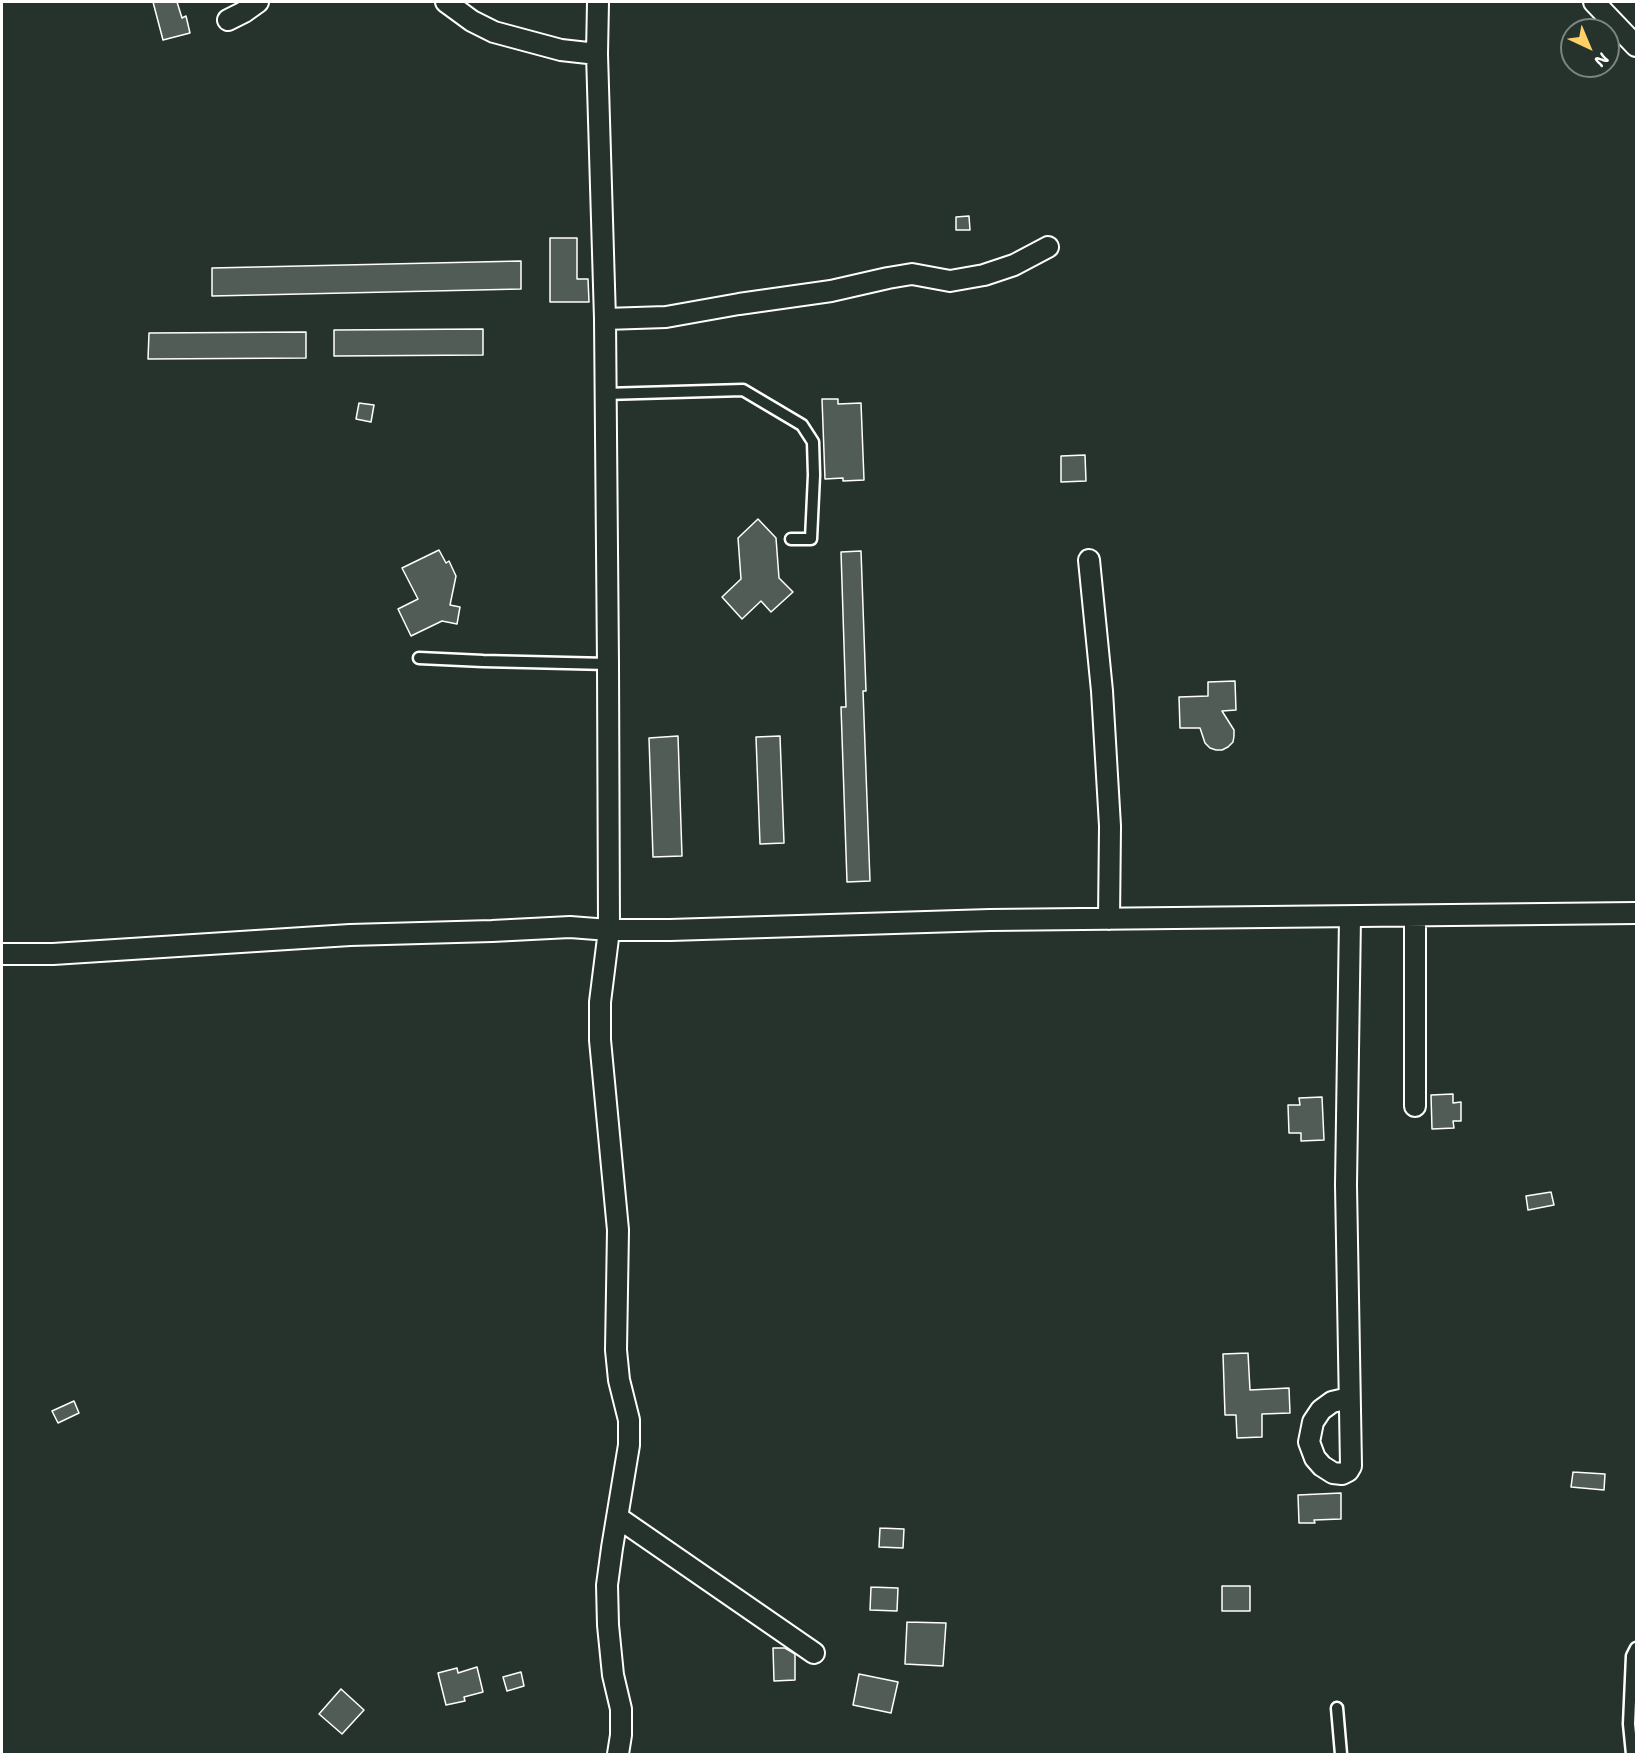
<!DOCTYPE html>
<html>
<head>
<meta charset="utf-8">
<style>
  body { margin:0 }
  #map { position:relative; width:1638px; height:1756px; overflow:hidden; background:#26332d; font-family:"Shantell Sans",sans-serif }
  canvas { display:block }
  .frame { position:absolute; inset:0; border:3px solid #fff; pointer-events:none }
  .north { position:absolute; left:1560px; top:18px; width:60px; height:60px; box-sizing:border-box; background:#26332d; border:2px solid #7d8581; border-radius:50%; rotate:136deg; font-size:16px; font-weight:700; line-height:24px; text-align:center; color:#fff }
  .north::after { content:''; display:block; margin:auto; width:21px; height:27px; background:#ffd166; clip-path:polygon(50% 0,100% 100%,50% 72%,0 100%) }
</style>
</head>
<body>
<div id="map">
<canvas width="1638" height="1756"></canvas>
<div class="frame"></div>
<div class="north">N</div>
</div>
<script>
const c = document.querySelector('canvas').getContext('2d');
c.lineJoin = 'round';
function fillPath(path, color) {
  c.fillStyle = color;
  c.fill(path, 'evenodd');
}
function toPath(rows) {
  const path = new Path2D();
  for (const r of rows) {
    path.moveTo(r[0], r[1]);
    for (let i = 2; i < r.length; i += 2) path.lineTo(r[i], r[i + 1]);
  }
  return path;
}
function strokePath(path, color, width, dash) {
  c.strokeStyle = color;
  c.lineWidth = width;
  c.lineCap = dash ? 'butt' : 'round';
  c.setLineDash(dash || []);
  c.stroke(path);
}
const building = toPath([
  [153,2,177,2,182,18,186,16,190,33,163,40,153,2],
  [969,216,970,230,956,230,956,217,969,216],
  [550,238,577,238,577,279,588,279,589,302,550,302,550,238],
  [521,261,521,289,212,296,212,268,521,261],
  [483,329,483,355,334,356,334,330,483,329],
  [306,332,306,358,148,359,149,333,306,332],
  [822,399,838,399,838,404,861,403,864,480,843,481,843,478,825,479,822,399],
  [359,403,374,405,371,422,356,419,359,403],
  [1085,455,1086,481,1061,482,1061,456,1085,455],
  [758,519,776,538,779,578,793,592,771,612,761,601,742,619,722,597,741,579,738,538,758,519],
  [439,550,446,563,449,561,456,576,450,605,460,607,457,624,442,621,411,636,398,609,418,599,402,568,439,550],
  [861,551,866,691,863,691,870,881,847,882,841,707,846,707,841,552,861,551],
  [1235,681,1236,710,1222,711,1234,730,1234,736,1233,742,1228,747,1222,750,1216,750,1210,748,1205,743,1200,728,1180,728,1179,697,1208,696,1208,682,1235,681],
  [678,736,682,856,653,857,649,738,678,736],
  [780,736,784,843,760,844,756,737,780,736],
  [1453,1094,1453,1103,1461,1102,1461,1121,1453,1121,1454,1128,1432,1129,1431,1095,1453,1094],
  [1322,1097,1324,1140,1301,1141,1301,1133,1289,1133,1288,1105,1300,1105,1299,1098,1322,1097],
  [1551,1192,1554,1205,1528,1210,1526,1196,1551,1192],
  [1248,1353,1250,1390,1289,1388,1290,1413,1262,1414,1262,1437,1237,1438,1236,1415,1225,1415,1223,1354,1248,1353],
  [74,1401,79,1413,58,1423,52,1411,74,1401],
  [1573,1472,1605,1474,1604,1490,1571,1487,1573,1472],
  [1341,1493,1341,1519,1314,1520,1315,1523,1299,1523,1298,1495,1341,1493],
  [880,1528,904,1529,903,1548,879,1547,880,1528],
  [1222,1586,1250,1586,1250,1611,1222,1611,1222,1586],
  [871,1587,898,1588,897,1611,870,1610,871,1587],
  [907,1622,946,1623,943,1666,905,1664,907,1622],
  [773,1648,785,1648,795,1654,795,1680,774,1681,773,1648],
  [477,1667,483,1692,464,1697,465,1701,446,1705,438,1673,457,1668,458,1673,477,1667],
  [521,1672,524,1686,507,1691,503,1677,521,1672],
  [859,1674,898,1682,891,1713,853,1705,859,1674],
  [341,1689,364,1710,342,1734,319,1714,341,1689]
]);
const lane = toPath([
  [605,394,743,390,802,425,813,442,814,475,811,539,791,539],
  [419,658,483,661,608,664],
  [1337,1708,1341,1754],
  [1632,1754,1629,1724,1632,1656,1636,1648]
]);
const street = toPath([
  [446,2,472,21,494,32,561,50,597,54],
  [598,2,597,54,605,319,608,664,609,930,600,1002,600,1040,618,1230,616,1350,619,1380,629,1420,629,1445,612,1548,607,1585,608,1625,613,1675,621,1709,621,1735,618,1754],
  [1594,2,1636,46],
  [228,20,244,12,258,2],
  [605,319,666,317,739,304,831,291,888,278,912,274,950,281,984,275,1014,265,1048,247],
  [1089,560,1102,691,1110,826,1109,919],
  [2,954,53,954,350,935,492,931,570,927,609,930,670,930,990,920,1636,913],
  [1415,1106,1415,916],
  [1349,1398,1332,1402,1321,1410,1313,1422,1309,1442,1315,1458,1322,1466,1333,1473,1342,1474,1348,1471,1351,1466,1346,1185,1350,917],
  [617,1517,814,1653]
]);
fillPath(building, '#515c57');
strokePath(building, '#fff', 1.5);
strokePath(lane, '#fff', 15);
strokePath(street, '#fff', 24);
strokePath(lane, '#26332d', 10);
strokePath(street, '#26332d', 20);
</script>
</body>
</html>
